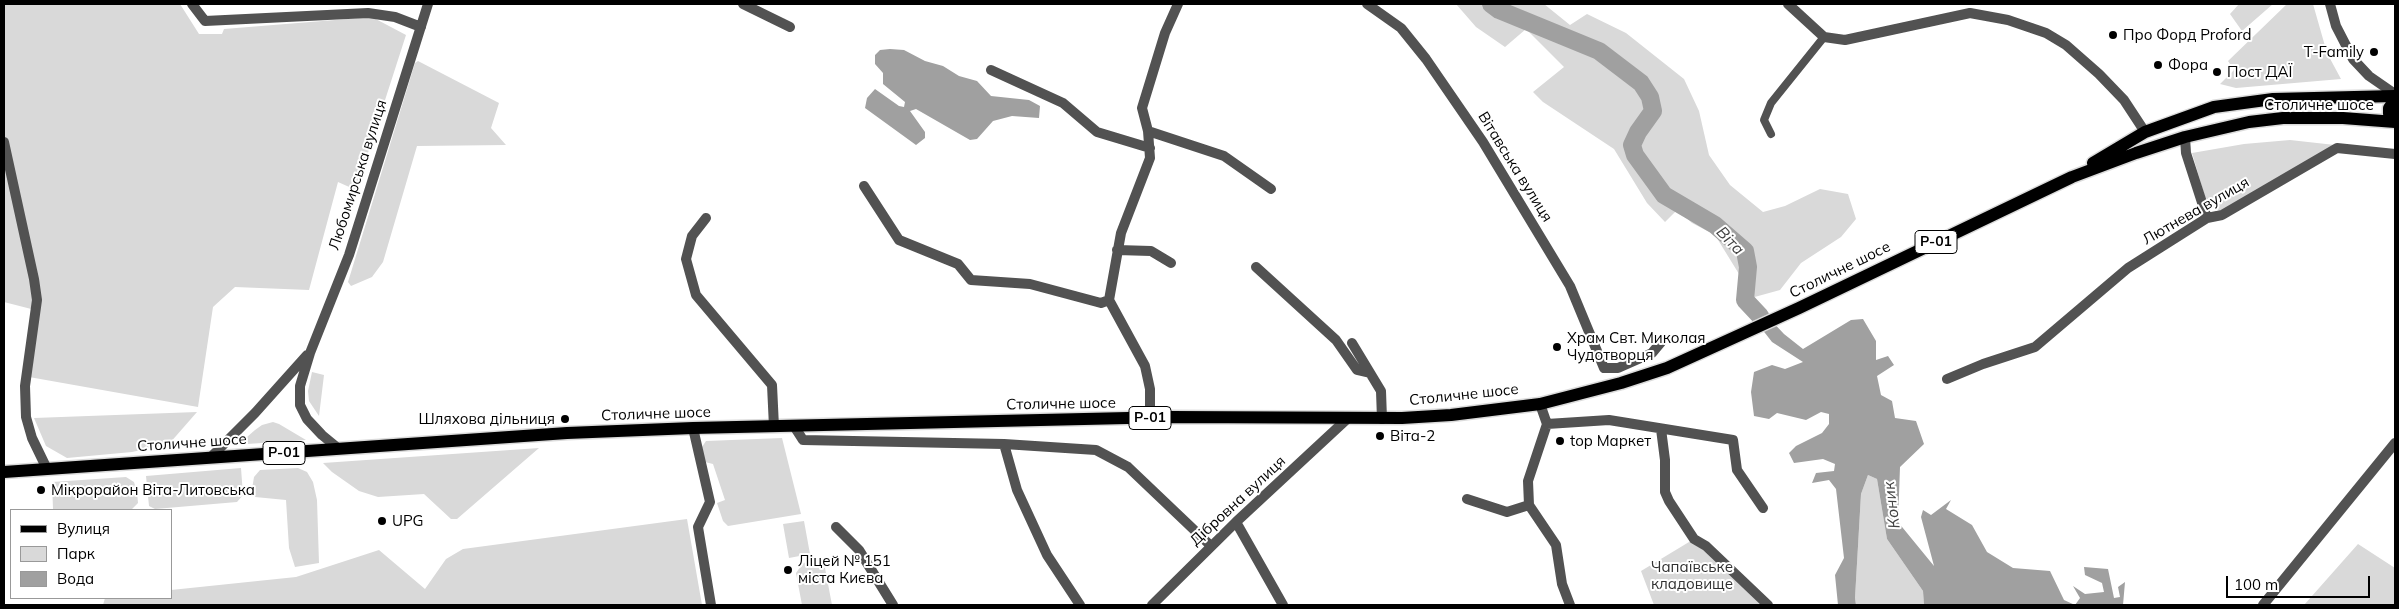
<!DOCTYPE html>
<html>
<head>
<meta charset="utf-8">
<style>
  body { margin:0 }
  #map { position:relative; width:2399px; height:609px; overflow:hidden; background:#fff; font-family:Mulish,sans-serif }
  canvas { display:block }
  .frame { position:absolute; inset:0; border:5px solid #000; pointer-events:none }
  .legend { position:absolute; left:10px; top:509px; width:162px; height:90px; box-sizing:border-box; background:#fff; border:1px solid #999; margin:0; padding:6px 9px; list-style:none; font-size:15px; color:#000 }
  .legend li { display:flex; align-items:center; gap:10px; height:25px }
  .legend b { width:25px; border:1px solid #999 }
  .scale { position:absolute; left:2226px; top:576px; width:144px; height:22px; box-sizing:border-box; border:2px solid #000; border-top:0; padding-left:6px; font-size:15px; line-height:18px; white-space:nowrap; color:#000; -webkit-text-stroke:4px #fff; paint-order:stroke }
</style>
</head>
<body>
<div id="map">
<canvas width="2399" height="609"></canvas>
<div class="frame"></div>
<ul class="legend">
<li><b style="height:6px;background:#000"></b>Вулиця</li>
<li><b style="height:14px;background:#d9d9d9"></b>Парк</li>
<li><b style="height:14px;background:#a0a0a0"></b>Вода</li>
</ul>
<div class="scale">100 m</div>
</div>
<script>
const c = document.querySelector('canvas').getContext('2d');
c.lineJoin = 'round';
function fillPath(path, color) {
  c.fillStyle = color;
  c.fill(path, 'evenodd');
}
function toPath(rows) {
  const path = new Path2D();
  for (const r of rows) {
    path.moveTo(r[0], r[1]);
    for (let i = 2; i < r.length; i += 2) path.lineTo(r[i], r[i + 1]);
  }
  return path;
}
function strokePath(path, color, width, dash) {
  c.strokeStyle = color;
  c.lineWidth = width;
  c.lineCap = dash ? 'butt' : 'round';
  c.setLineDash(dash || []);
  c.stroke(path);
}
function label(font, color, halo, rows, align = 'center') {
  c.font = font + ' Mulish,sans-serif';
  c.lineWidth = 4;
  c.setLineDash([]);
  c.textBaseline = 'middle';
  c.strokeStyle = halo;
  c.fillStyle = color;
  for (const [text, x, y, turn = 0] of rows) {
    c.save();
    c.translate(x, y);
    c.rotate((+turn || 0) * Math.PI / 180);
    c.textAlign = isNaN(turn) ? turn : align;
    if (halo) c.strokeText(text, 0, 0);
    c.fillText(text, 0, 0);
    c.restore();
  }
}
const green = toPath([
  [4,4,180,4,199,34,222,34,224,29,372,17,406,35,356,190,338,182,309,290,235,287,213,307,198,407,29,377,39,311,4,302],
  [1456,4,1544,4,1570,25,1587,14,1626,33,1684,79,1699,111,1709,155,1730,185,1763,212,1785,206,1820,189,1848,194,1856,219,1841,237,1801,263,1780,290,1740,301,1739,274,1715,235,1692,223,1677,210,1665,222,1647,203,1614,149,1543,102,1533,92,1564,67,1526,29,1505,47,1476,27],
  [2239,4,2273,4,2242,31,2230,14],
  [2287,4,2313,4,2327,53,2341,79,2236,88,2220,84,2234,70,2228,61],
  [418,61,499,103,491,128,506,145,417,146,383,262,372,277,351,286,348,282,415,63],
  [2290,140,2335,145,2233,210,2215,210,2205,197,2192,153,2244,144],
  [312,372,324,375,319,416,309,401,308,391],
  [197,412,169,444,132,452,67,458,46,446,34,418],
  [273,422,279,424,306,440,247,444,247,437,255,430,262,425],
  [782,438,801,514,728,526,723,521,717,503,725,500,713,464,705,462,702,447,706,441],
  [539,448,457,519,451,519,424,494,378,497,359,491,332,472,323,463],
  [241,468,243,495,237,502,155,509,149,506,146,476],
  [298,468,307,472,313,482,317,500,319,563,295,567,289,548,286,500,255,497,252,489,254,477,260,470],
  [1868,475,1877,479,1887,539,1923,591,1924,605,1856,605,1855,598,1861,494],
  [126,477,134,482,137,492,138,503,131,510,53,509,52,482],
  [687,519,702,605,103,605,105,598,171,598,171,590,296,577,379,550,425,589,446,559,463,549],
  [804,521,810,554,789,558,783,524],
  [1694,539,1768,605,1654,605,1641,571],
  [2358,544,2395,568,2395,605,2304,605],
  [815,561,825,568,832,605,802,605,796,573,803,563]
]);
const water = toPath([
  [890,49,904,50,925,61,943,66,959,76,977,81,991,96,1029,100,1040,106,1039,118,1012,116,993,121,977,139,970,140,916,109,910,111,925,132,925,138,916,145,865,108,867,98,875,89,899,106,904,107,905,102,883,84,883,73,875,64,875,55,880,50],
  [1751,299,1784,334,1803,349,1851,320,1863,319,1876,341,1876,360,1888,356,1894,365,1877,376,1881,395,1892,401,1895,418,1916,421,1924,444,1900,467,1898,522,1934,566,1921,517,1923,510,1931,515,1951,500,1946,509,1972,525,1987,552,2013,568,2050,571,2064,600,2075,605,1924,605,1923,591,1887,539,1877,479,1868,475,1861,494,1855,598,1856,605,1838,605,1835,575,1844,558,1836,489,1829,480,1812,483,1816,473,1834,471,1835,464,1823,459,1794,463,1789,453,1796,446,1822,433,1829,424,1829,414,1821,412,1806,420,1777,413,1769,419,1754,416,1751,392,1754,372,1772,365,1785,369,1803,362,1772,342,1740,301],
  [2084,567,2108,569,2114,598,2120,597,2118,587,2125,582,2123,605,2075,605,2080,598,2073,586,2085,594,2104,592,2102,583,2085,575]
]);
const river = toPath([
  [1491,4,1499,10,1599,51,1641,83,1650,97,1653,111,1638,132,1632,145,1635,155,1664,195,1715,225,1745,251,1748,267,1745,300,1760,316]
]);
const pedestrian = toPath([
  [1771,134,1764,120,1771,103,1824,37]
]);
const minor = toPath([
  [192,4,205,21,368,13,395,17,421,27],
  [743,4,790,27],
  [1367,4,1401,28,1426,59,1483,142,1570,286,1604,368,1618,368,1652,353,1662,341],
  [1788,4,1824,37,1845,40,1970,13,2008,20,2046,33,2066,45,2099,74,2124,100,2145,132],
  [991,70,1063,103,1097,132,1150,148],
  [1148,131,1224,156,1271,189],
  [2185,137,2186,153,2207,218],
  [4,142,34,279,37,300,25,386,26,417,32,438,47,469],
  [864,186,899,240,958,264,971,280,1030,284,1101,303,1109,300],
  [706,218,692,236,686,259,696,295,772,385,774,427],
  [1117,250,1151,251,1171,263],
  [1256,267,1336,340,1357,370,1370,373],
  [1352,343,1381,391,1382,419],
  [1947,379,1983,364,2035,347,2128,268,2207,218,2222,215,2337,148,2395,154],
  [1540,404,1547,424,1528,481,1529,505,1556,545,1562,584,1570,605],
  [1150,418,1150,389,1145,366,1109,300,1121,233,1150,158,1148,131,1142,108,1165,33,1178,4],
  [1547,424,1609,420,1733,440,1737,470,1763,508],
  [794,426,803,440,1004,444,1096,450,1128,467,1211,546],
  [693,428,710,502,698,527,711,605],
  [1661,429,1665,460,1665,492,1669,501,1694,539,1706,546,1768,605],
  [1004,444,1017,490,1047,555,1080,605],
  [339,449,322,435,307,419,300,405,300,386,310,353,349,255,428,4],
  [210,458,255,413,307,355],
  [1467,499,1507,512,1529,505],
  [1236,522,1283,605],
  [836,527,859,550,893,605],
  [1152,605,1236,522,1347,419],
  [2263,605,2395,443]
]);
const tertiary = toPath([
  [2330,4,2336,26,2353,59,2369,76,2395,94]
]);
const primary = toPath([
  [2395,100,2389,108,2389,114,2395,118],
  [2093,163,2145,132,2214,107,2273,99,2395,96],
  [4,472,567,433,693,428,1171,417,1402,418,1451,415,1540,404,1621,383,1667,368,1799,308,2072,177,2136,153,2185,137,2249,122,2283,118,2343,118,2395,122]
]);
const markers = [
  [2113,35,5,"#000"],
  [2374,52,5,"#000"],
  [2158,65,5,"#000"],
  [2217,72,5,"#000"],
  [1557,347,5,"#000"],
  [565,419,5,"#000"],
  [1380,436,5,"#000"],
  [1560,441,5,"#000"],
  [41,490,5,"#000"],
  [382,521,5,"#000"],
  [788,570,5,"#000"]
];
const shields = [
  [1936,242,42],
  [1150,418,42],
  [284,453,42]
];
const shieldNames = [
  ["Р-01",1936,242],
  ["Р-01",1150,418],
  ["Р-01",284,453]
];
const poiNames = [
  ["Про Форд Proford",2123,35],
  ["T-Family",2364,52,"right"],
  ["Фора",2168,65],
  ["Пост ДАЇ",2227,72],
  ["Храм Свт. Миколая",1567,338],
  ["Чудотворця",1567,355],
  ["Шляхова дільниця",555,419,"right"],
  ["Віта-2",1390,436],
  ["top Маркет",1570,441],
  ["Мікрорайон Віта-Литовська",51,490],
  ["UPG",392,521],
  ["Ліцей № 151",798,561],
  ["міста Києва",798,578]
];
const streetNames = [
  ["Столичне шосе",2319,105],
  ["Вітавська вулиця",1515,167,58],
  ["Любомирська вулиця",358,175,-72],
  ["Лютнева вулиця",2196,211,-30],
  ["Столичне шосе",1840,270,-26],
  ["Столичне шосе",1464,395,-6],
  ["Столичне шосе",1061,404,-1],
  ["Столичне шосе",656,414,-2],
  ["Столичне шосе",192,443,-4],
  ["Дібровна вулиця",1238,501,-43]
];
const parkNames = [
  ["Чапаївське",1692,567],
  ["кладовище",1692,584]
];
const waterNames = [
  ["Віта",1730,241,46],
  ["Коник",1892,505,-97]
];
fillPath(green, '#d9d9d9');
fillPath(water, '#a0a0a0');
strokePath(river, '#a0a0a0', 18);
strokePath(primary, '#dbdbdb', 15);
strokePath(pedestrian, '#525252', 8);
strokePath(minor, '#525252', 10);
strokePath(tertiary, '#525252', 10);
strokePath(primary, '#000', 12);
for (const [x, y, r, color] of markers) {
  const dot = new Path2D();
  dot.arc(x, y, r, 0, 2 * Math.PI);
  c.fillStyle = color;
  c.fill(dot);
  strokePath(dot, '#fff', 2);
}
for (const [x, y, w] of shields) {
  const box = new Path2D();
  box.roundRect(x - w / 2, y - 11.5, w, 23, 4);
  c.fillStyle = '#fff';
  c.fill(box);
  strokePath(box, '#000', 1);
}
label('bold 14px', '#000', null, shieldNames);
label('15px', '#000', '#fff', poiNames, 'left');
label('15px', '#000', '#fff', streetNames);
label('15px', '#303030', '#fff', parkNames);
label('italic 16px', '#414141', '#fff', waterNames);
</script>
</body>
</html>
